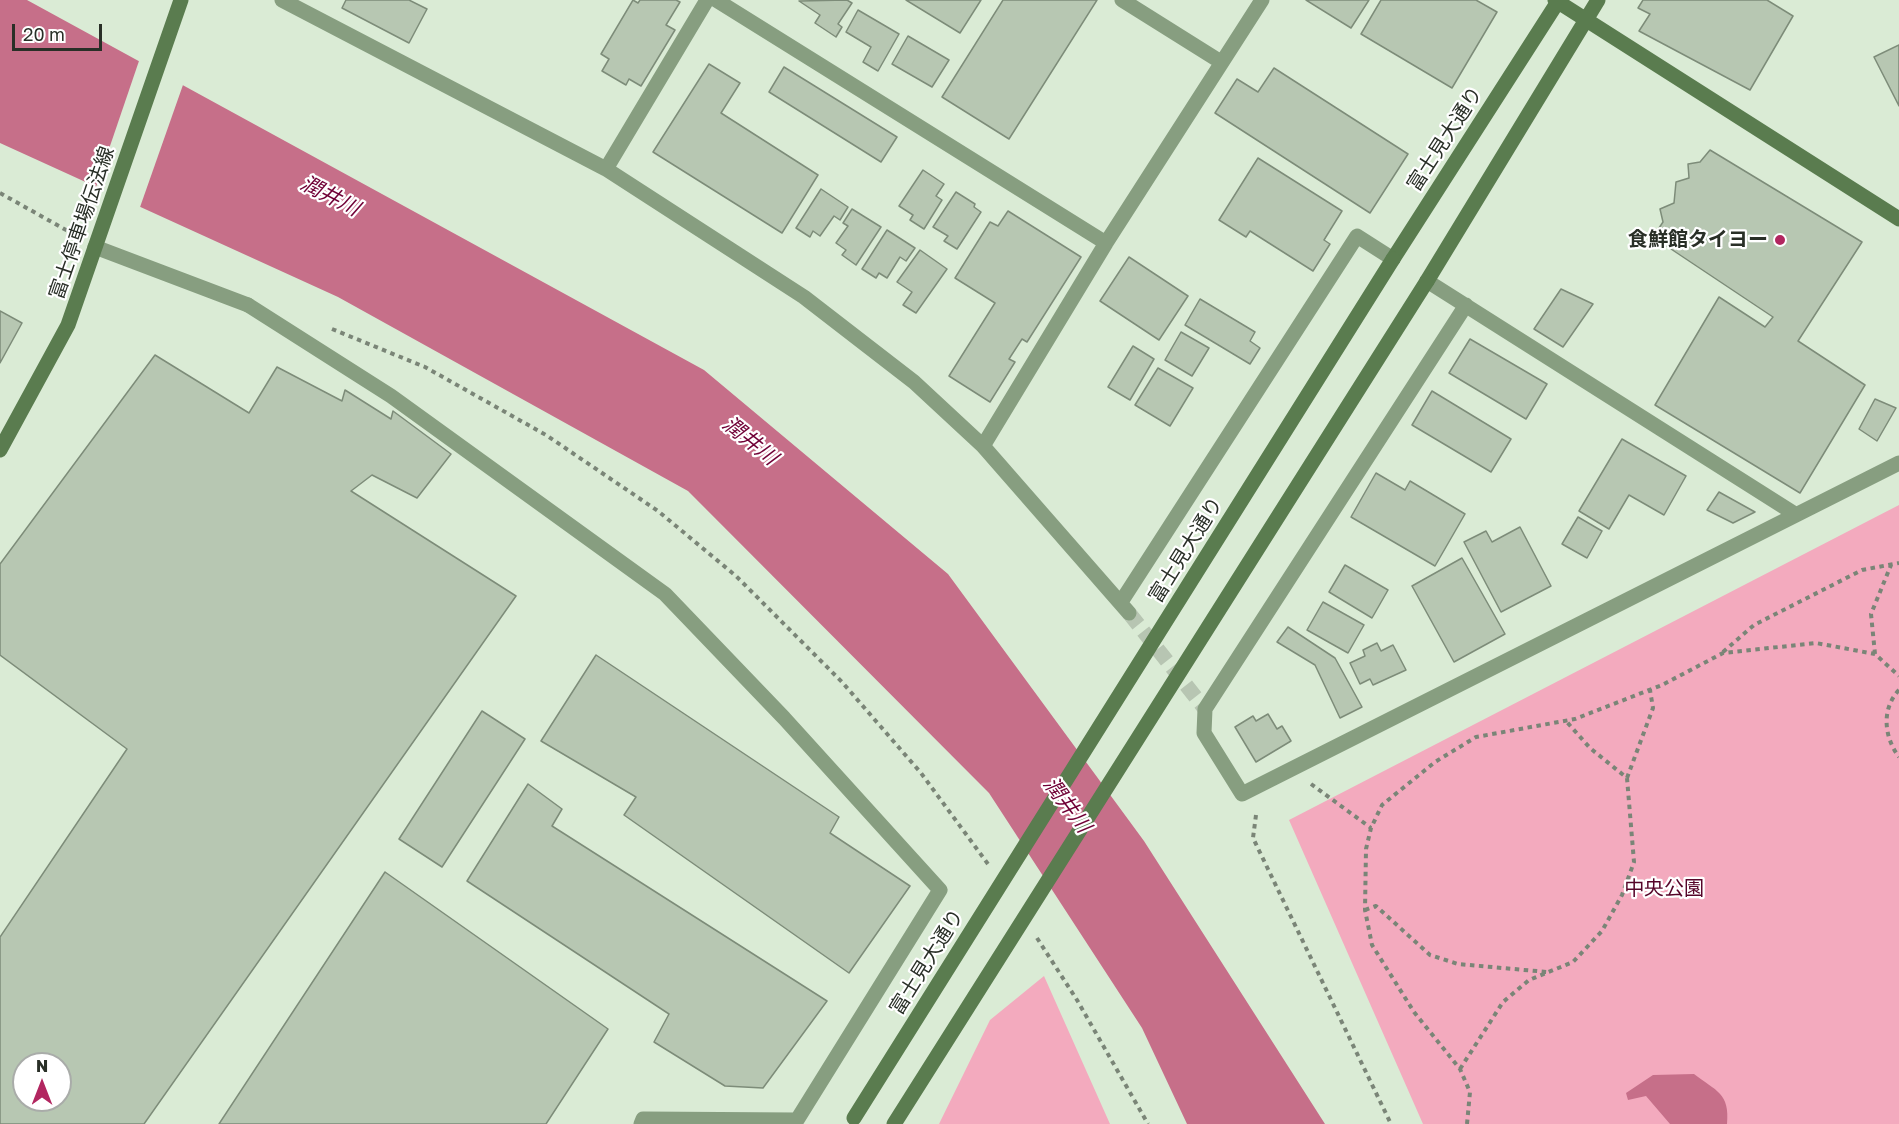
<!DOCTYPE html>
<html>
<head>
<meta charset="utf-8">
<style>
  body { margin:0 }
  #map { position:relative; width:1899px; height:1124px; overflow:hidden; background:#daebd5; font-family:"Golos Text",sans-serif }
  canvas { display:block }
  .north { position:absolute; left:12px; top:1052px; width:60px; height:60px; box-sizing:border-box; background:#fff; border:2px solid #a9aca9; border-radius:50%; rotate:0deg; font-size:16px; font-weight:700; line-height:24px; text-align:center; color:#292f27 }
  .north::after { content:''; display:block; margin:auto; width:21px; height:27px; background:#b22660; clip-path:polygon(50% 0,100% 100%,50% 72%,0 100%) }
  .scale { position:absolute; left:12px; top:24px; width:90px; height:27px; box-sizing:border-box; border:3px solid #292f27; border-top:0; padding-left:8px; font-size:18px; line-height:21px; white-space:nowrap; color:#292f27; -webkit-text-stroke:4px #fff; paint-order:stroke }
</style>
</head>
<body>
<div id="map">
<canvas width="1899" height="1124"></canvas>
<div class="north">N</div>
<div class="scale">20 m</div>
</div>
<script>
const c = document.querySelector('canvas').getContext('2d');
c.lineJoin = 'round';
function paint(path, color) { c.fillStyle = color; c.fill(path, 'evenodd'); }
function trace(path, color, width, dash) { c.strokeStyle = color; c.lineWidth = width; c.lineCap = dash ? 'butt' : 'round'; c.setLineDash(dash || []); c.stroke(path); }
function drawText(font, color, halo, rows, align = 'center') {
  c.font = font + ' "Golos Text","Noto Sans JP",sans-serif'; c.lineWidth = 4.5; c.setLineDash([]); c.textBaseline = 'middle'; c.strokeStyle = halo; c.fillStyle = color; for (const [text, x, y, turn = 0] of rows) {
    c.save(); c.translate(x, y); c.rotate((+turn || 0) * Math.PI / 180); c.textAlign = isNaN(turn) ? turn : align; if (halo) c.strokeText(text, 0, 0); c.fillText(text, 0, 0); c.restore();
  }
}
paint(new Path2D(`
  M1899 505V1124H1423L1289 820Z
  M1044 976 1110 1124H939L990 1020Z`), '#f3aabe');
paint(new Path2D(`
  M0 0H27L704 370 948 574 1144 841 1325 1124H1187L1142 1028 989 793 688 491 338 297 0 143Z
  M1694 1074C1716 1091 1730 1093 1727 1124H1670L1646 1096 1628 1100 1626 1093 1653 1075Z`), '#c66f89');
paint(new Path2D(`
  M140 58 184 82 139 210 95 190Z`), '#daebd5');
const building = new Path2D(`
  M346 0H409L427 9 409 43 342 8Z
  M633 0 638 3 640 0H676L680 2 666 25 675 30 641 86 629 79 626 85 602 71 609 59 601 54Z
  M847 0 852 3 838 24 842 27 836 37 815 23 820 15 799 1Z
  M906 0H981L960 33Z
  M1003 0H1097L1009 139 942 97Z
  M1306 0H1369L1351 28Z
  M1381 0H1476L1497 12 1452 88 1361 34Z
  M1643 0H1767L1793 16 1750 90 1639 31 1650 14 1638 8Z
  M858 10 899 34 878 71 863 62 871 47 846 32Z
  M908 36 949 60 932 87 892 64Z
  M1899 45V106L1874 57Z
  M709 64 740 83 721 113 818 175 782 233 653 152Z
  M784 67 897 137 881 162 769 92Z
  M1274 68 1408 154 1370 213 1215 113 1237 79 1258 92Z
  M1710 150 1862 242 1798 341 1865 385 1800 493 1655 405 1719 297 1765 327 1773 317 1653 237 1663 222 1660 209 1674 203 1676 182 1689 178 1688 164 1700 162Z
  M1258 158 1342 211 1324 240 1330 244 1313 271 1250 231 1246 237 1219 220Z
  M923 170 944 184 936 196 942 200 924 229 910 220 913 215 899 206Z
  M821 189 848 207 840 220 834 216 820 236 813 231 810 237 796 228Z
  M956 192 975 204 974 207 981 212 957 249 944 241 948 236 933 227Z
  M852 209 881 227 856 265 842 255 846 250 836 243 848 226 843 223Z
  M1008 211 1081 257 1027 342 1022 339 1009 359 1015 362 990 402 949 376 995 303 955 278 990 222 998 226Z
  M887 230 915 248 906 261 900 257 887 278 879 273 876 278 862 269Z
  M920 250 947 269 916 313 903 305 912 292 897 282Z
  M1129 257 1188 296 1159 340 1100 301Z
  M1561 289 1593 304 1563 347 1534 329Z
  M1200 299 1255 332 1250 341 1260 348 1250 364 1185 325Z
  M0 311 22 323 0 363Z
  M1181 332 1209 348 1192 376 1165 360Z
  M1470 339 1547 384 1526 419 1449 373Z
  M1133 346 1154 359 1130 400 1108 387Z
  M155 355 249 413 277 367 342 401 345 390 391 419 393 411 451 454 417 498 372 475 351 491 516 596 144 1124H0V937L127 749 0 655V564ZM24 1064H60V1100H24Z
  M1158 368 1193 388 1170 426 1135 405Z
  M1432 391 1511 439 1491 472 1412 425Z
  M1875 399 1896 408 1877 441 1859 429Z
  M1622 439 1686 476 1664 515 1629 495 1609 529 1579 511Z
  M1376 473 1405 490 1410 481 1465 514 1435 566 1351 517Z
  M1719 492 1755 512 1733 523 1707 510Z
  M1578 517 1602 531 1587 558 1562 544Z
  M1520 527 1551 586 1501 612 1464 542 1486 531 1492 542Z
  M1462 558 1505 634 1454 662 1412 586Z
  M1345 565 1388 590 1372 618 1329 592Z
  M1323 602 1364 625 1348 653 1307 630Z
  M1288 627 1335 658 1362 707 1340 718 1315 665 1277 642Z
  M1377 643 1381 651 1393 645 1406 670 1373 685 1370 679 1360 684 1350 663 1365 656 1363 650Z
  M596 655 839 817 830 833 910 886 849 973 624 815 636 797 541 741Z
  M482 711 525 739 442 867 399 839Z
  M1268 714 1277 729 1282 726 1291 741 1256 762 1235 727 1253 716 1256 721Z
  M528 784 562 809 552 826 827 1001 763 1088 725 1086 654 1042 669 1014 467 881Z
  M385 872 608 1029 546 1124H219Z`);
paint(building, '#b7c7b2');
trace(building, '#7d8c79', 1.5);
trace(new Path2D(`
  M1129 613 1205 709`), '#b7c5b2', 15, [15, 8]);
trace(new Path2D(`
  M0 193 75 235
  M332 329 425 367 546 435 658 511 736 576 842 682 921 773 988 864
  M1723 652 1754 625 1862 570 1899 563
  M1875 654 1871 614 1891 565
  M1899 690C1881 709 1884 737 1899 757
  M1627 778 1653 708 1650 690
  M1311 784 1371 828
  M1256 815 1253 838 1391 1124
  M1365 910 1376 906 1430 955 1458 964 1547 972
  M1037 938 1077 1000 1148 1124
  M1460 1069 1503 1002 1529 980 1573 962 1602 931 1622 895 1634 862 1627 778 1590 748 1566 721
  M1467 1124 1470 1092 1460 1069 1414 1012 1372 945 1365 910 1366 849 1371 828 1382 805 1435 762 1476 737 1575 719 1662 685 1723 653 1816 643 1875 654 1899 676`), '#7a8577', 4, [4.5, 4.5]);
trace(new Path2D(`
  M248 305 391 396 665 594 784 718 940 890 797 1120 643 1119 641 1124`), '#879e80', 15);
trace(new Path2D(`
  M282 0 606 169 804 297 914 382 983 446 1129 613
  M716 0 1106 243
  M1122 0 1221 62
  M606 169 707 0
  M95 247 248 305
  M1427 281 1795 514
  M1466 305 1205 709 1204 733 1242 794 1899 463
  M983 446 1106 243 1262 0
  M1121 602 1357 236 1393 259`), '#879e80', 15);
trace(new Path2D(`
  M1555 0 1899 219
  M1393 259 1559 0
  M1427 281 1598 0
  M0 450 68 325 181 0`), '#5a7c4f', 15);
trace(new Path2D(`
  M854 1118 1393 259
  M894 1124 1427 281`), '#5a7c4f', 15);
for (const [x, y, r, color] of [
  [1780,240,6,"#b22660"]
]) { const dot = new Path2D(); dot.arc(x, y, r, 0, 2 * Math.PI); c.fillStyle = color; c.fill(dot); trace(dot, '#fff', 2); }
drawText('20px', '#292f27', '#fff', [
  ["富士見大通り",1445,139,-57],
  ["富士停車場伝法線",82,223,-71],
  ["富士見大通り",1186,550,-58],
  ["富士見大通り",927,962,-58]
]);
drawText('bold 20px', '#292f27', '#fff', [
  ["食鮮館タイヨー",1768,240]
], 'right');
drawText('20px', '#560529', '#fff', [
  ["中央公園",1664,889]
]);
drawText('italic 21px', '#700036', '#fff', [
  ["潤井川",330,196,27],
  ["潤井川",750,441,39],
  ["潤井川",1067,805,53]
]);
</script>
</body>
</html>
